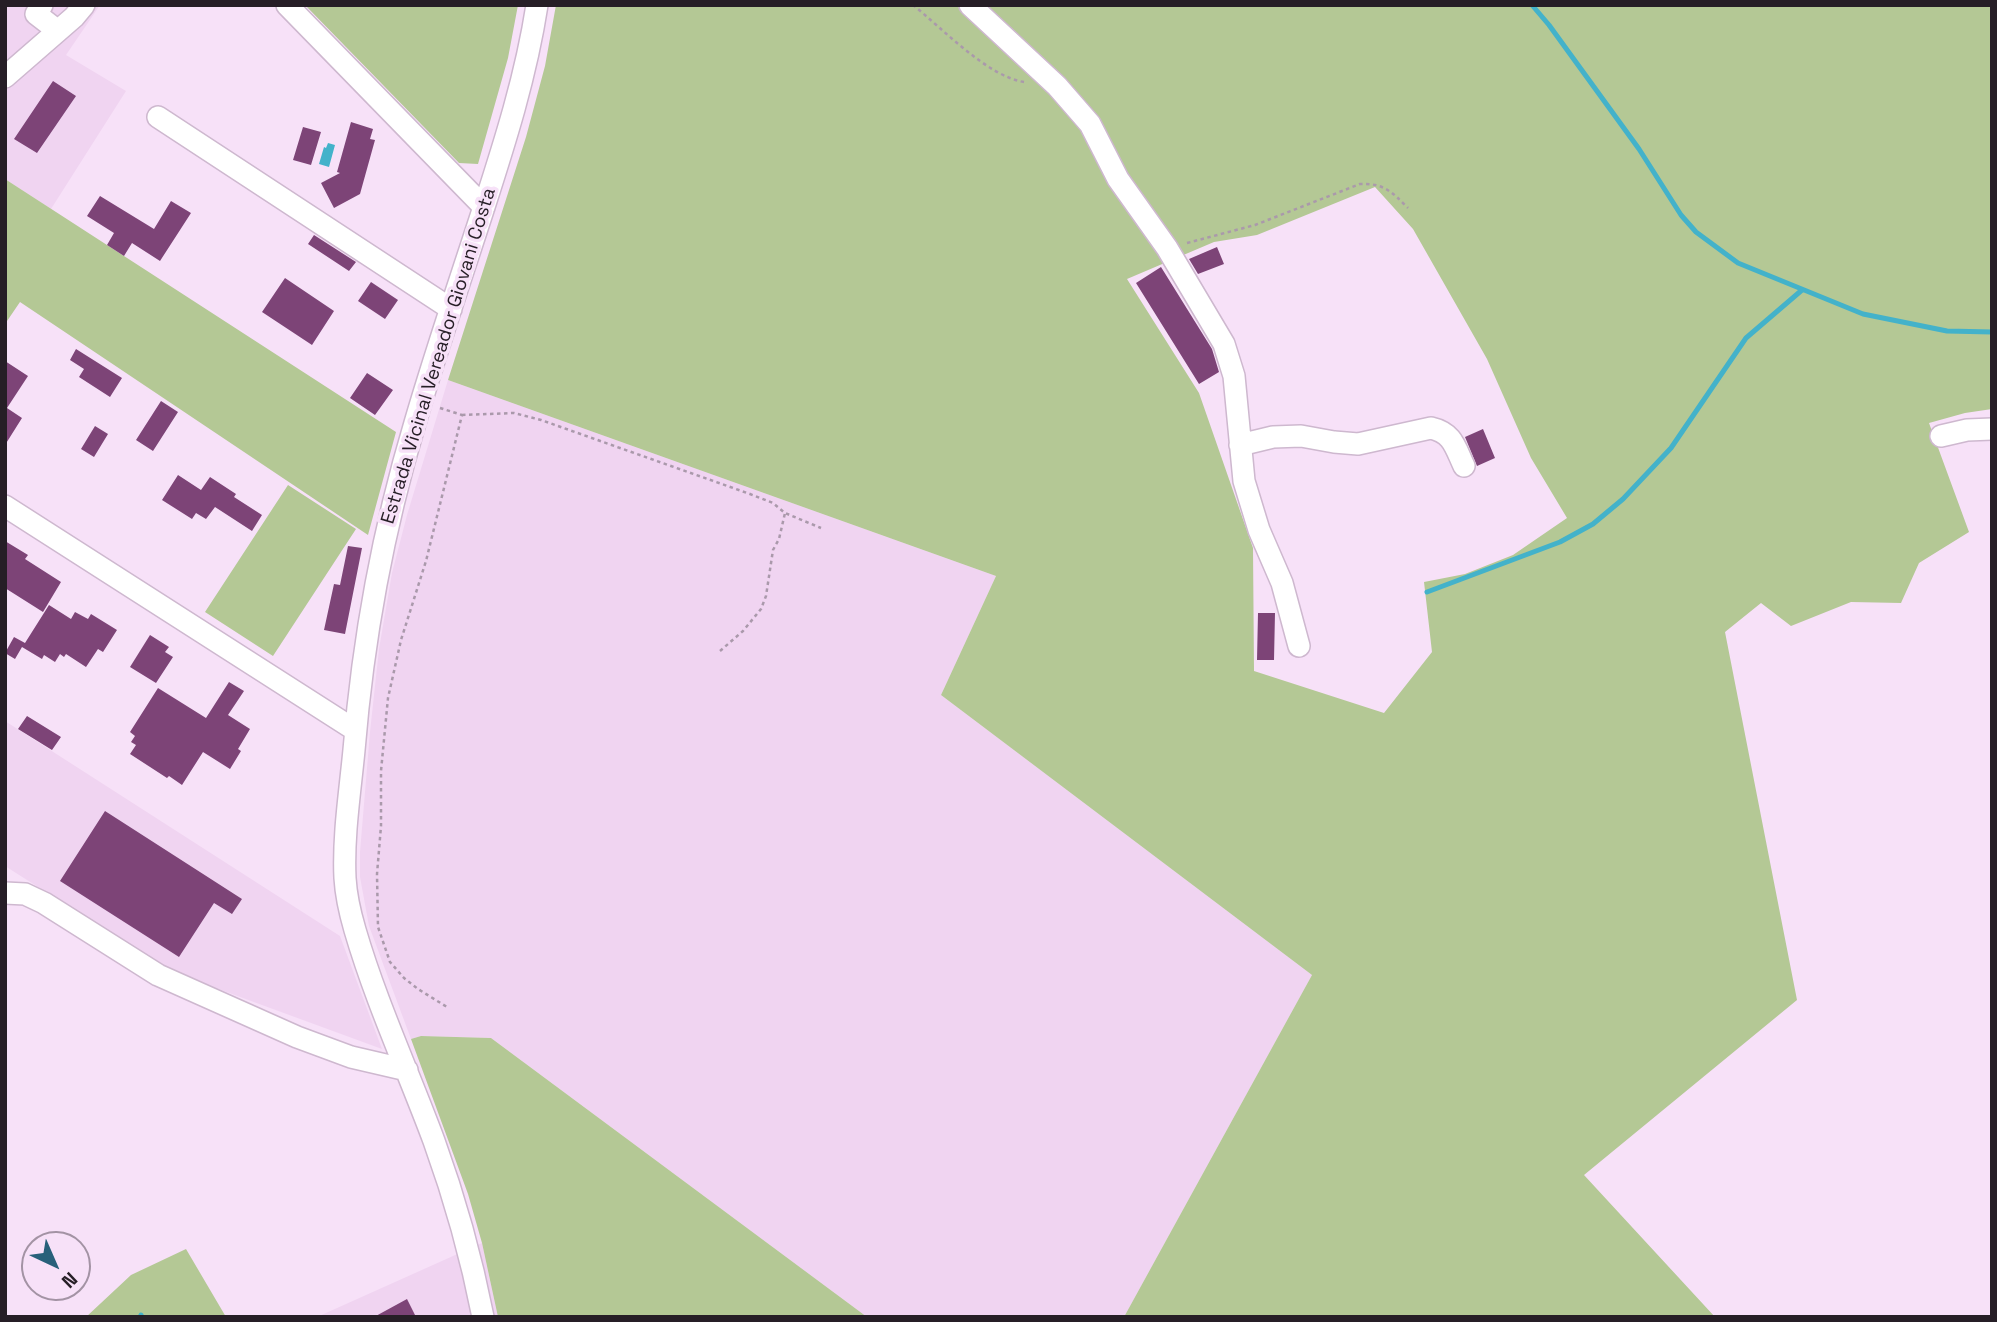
<!DOCTYPE html>
<html>
<head>
<meta charset="utf-8">
<style>
  body { margin:0 }
  #map { position:relative; width:1997px; height:1322px; overflow:hidden; background:#f7e1f8; font-family:"Space Grotesk",sans-serif }
  canvas { display:block }
  .frame { position:absolute; inset:0; border:7px solid #261e26; pointer-events:none }
  .north { position:absolute; left:21px; top:1231px; width:70px; height:70px; box-sizing:border-box; background:#f7e1f8; border:2px solid #a393a4; border-radius:50%; rotate:136deg; font-size:19px; font-weight:700; line-height:28px; text-align:center; color:#261e26 }
  .north::after { content:''; display:block; margin:auto; width:24px; height:32px; background:#28607a; clip-path:polygon(50% 0,100% 100%,50% 72%,0 100%) }
</style>
</head>
<body>
<div id="map">
<canvas width="1997" height="1322"></canvas>
<div class="frame"></div>
<div class="north">N</div>
</div>
<script>
const c = document.querySelector('canvas').getContext('2d');
c.lineJoin = 'round';
function paint(path, color) { c.fillStyle = color; c.fill(path, 'evenodd'); }
function trace(path, color, width, dash) { c.strokeStyle = color; c.lineWidth = width; c.lineCap = dash ? 'butt' : 'round'; c.setLineDash(dash || []); c.stroke(path); }
function drawText(font, color, halo, rows, align = 'center') {
  c.font = font + ' "Space Grotesk",sans-serif'; c.lineWidth = 7; c.setLineDash([]); c.textBaseline = 'middle'; c.strokeStyle = halo; c.fillStyle = color; for (const [text, x, y, turn = 0] of rows) {
    c.save(); c.translate(x, y); c.rotate((+turn || 0) * Math.PI / 180); c.textAlign = isNaN(turn) ? turn : align; if (halo) c.strokeText(text, 0, 0); c.fillText(text, 0, 0); c.restore();
  }
}
paint(new Path2D(`
  M5 5H100L66 55 126 91 51 209 5 179Z
  M448 380 996 576 941 695 1312 975 1124 1317H867L491 1038 421 1036 411 1039 369 926 360 877V852L370 732 379 649 392 573 407 515Z
  M5 721 340 936 382 1049 172 972 5 866Z
  M482 1243 498 1317H317Z`), '#f0d4f1');
paint(new Path2D(`
  M305 5H518L508 58 478 164 459 163Z
  M556 5H1992V409L1965 413 1929 423 1969 532 1919 563 1901 603 1851 602 1791 626 1761 603 1725 632 1797 1000 1584 1175 1715 1317H1124L1312 975 941 695 996 576 448 380 526 137 545 66ZM1375 187 1413 229 1487 359 1531 458 1567 518 1513 555 1465 574 1424 582 1432 652 1384 713 1254 671 1253 548 1199 393 1127 279 1214 242 1257 235Z
  M5 179 396 432 368 535 20 302 5 324Z
  M288 485 356 529 273 656 205 612Z
  M421 1036 491 1038 867 1317H498L482 1243 468 1194 411 1039Z
  M186 1249 226 1317H86L131 1275Z`), '#b4c895');
paint(new Path2D(`
  M328 143 335 145 329 167 319 164 324 147 326 148Z`), '#43b2ca');
trace(new Path2D(`
  M1532 5 1549 25 1639 149 1681 215 1696 232 1738 263 1863 314 1947 331 1992 332
  M1427 592 1560 542 1593 524 1623 499 1671 448 1746 338 1802 290
  M140 1317 141 1315`), '#43b2ca', 5);
paint(new Path2D(`
  M53 81 76 96 37 153 14 139Z
  M351 122 373 129 370 139 375 140 360 194 334 208 321 183 340 173 337 172Z
  M303 127 321 132 311 165 293 160Z
  M100 196 154 229 171 201 191 213 160 261 132 243 124 256 107 245 114 233 87 216Z
  M314 235 356 262 349 271 308 244Z
  M1217 247 1224 264 1198 274 1189 259Z
  M1161 267 1212 349 1219 372 1199 384 1136 283Z
  M285 278 334 311 312 345 262 312Z
  M371 282 398 300 385 319 358 301Z
  M76 349 122 378 110 397 79 377 84 369 70 360Z
  M5 361 28 376 7 408 22 418 5 445Z
  M367 373 393 390 375 415 350 398Z
  M161 401 178 412 153 451 136 440Z
  M95 426 108 434 94 457 81 449Z
  M1483 429 1495 458 1477 466 1465 437Z
  M178 475 201 490 210 477 236 494 234 497 262 515 252 531 215 507 206 519 196 513 192 519 162 500Z
  M5 541 28 555 25 559 61 582 43 612 5 588Z
  M348 546 362 548 345 634 324 630 334 584 340 585Z
  M49 605 71 619 75 612 88 619 91 614 117 630 103 652 98 649 86 667 66 654 64 657 60 654 55 662 44 655 42 659 22 647 15 659 5 653 14 637 25 643Z
  M1258 613H1275L1274 660H1257Z
  M150 635 169 647 165 652 173 657 156 683 130 667Z
  M229 682 244 691 228 715 250 729 238 749 241 751 230 769 203 752 182 785 169 776 167 778 130 754 136 745 131 742 135 736 130 732 158 688 206 718Z
  M27 716 61 737 52 750 18 729Z
  M105 811 242 899 232 914 214 903 179 957 60 881Z
  M407 1299 416 1317H374Z`), '#7d4477');
const minor = new Path2D(`
  M42 5 36 14 58 31
  M287 5 484 207
  M970 5 1057 86 1090 124 1118 179 1167 248 1224 344 1234 376 1244 481 1259 530 1282 583 1299 646
  M5 77 74 17 84 5
  M158 117 451 309
  M1941 436 1967 430 1992 429
  M1240 445 1273 437 1301 436 1334 442 1358 444 1431 428C1453 433 1455 447 1464 466
  M5 506 355 730
  M5 893 25 894 44 903 158 975 297 1037 351 1057 407 1070
  M483 1317C471 1256 455 1199 434 1141 408 1071 376 1002 355 930 350 913 346 895 345 878 343 836 350 792 354 750 363 639 383 530 415 423 436 351 460 281 483 210 505 142 526 76 537 5`);
trace(minor, '#ceb8cf', 24);
trace(new Path2D(`
  M913 5C943 29 987 76 1024 82
  M1187 243 1255 225 1360 184C1384 183 1392 192 1408 208
  M440 408 462 415 426 561 401 640 388 698 381 771V826L377 874 378 927 390 962 404 978 418 989 447 1007
  M462 415 514 413 541 420 750 494 773 503 785 513 821 528
  M720 651 743 631 761 609 766 596 773 550 779 539 785 513`), '#aa99ab', 2.5, [3.5, 3.5]);
trace(minor, '#fff', 21);
drawText('19px', '#261e26', '#f7e1f8', [
  ["Estrada Vicinal Vereador Giovani Costa",439,356,-73]
]);
</script>
</body>
</html>
